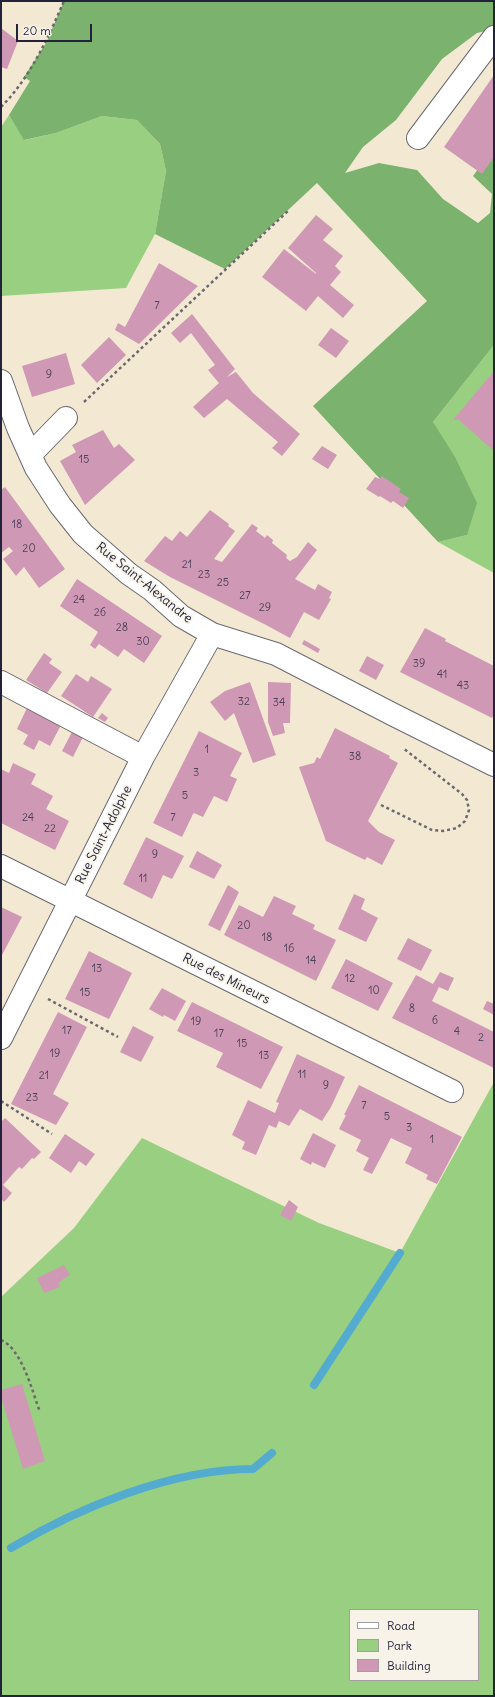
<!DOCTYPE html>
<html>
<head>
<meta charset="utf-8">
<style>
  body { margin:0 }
  #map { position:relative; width:495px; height:1697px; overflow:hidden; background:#f3e9d3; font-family:Delius,sans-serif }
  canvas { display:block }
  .frame { position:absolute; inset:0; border:2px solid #22223b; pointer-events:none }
  .legend { position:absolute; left:349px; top:1609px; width:130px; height:72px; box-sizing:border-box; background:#f7f3e8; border:1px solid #a29fa3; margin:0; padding:5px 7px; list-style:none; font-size:12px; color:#22223b }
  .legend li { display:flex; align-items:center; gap:8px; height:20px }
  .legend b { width:20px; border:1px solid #a29fa3 }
  .scale { position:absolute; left:16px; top:24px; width:76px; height:18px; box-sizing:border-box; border:2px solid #22223b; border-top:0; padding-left:5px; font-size:12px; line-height:14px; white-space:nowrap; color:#22223b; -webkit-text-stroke:3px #f7f3e8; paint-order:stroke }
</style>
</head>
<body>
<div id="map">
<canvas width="495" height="1697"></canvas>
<div class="frame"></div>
<ul class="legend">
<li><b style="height:5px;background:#fff"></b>Road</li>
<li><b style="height:11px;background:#99cf80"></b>Park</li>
<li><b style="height:11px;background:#cf98b4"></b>Building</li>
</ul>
<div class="scale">20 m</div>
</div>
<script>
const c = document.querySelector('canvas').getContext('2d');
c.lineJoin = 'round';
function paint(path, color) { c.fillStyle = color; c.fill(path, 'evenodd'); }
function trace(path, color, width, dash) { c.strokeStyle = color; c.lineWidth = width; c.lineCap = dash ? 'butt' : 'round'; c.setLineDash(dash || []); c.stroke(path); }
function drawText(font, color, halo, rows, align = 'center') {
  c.font = font + ' Delius,sans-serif'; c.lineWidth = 3.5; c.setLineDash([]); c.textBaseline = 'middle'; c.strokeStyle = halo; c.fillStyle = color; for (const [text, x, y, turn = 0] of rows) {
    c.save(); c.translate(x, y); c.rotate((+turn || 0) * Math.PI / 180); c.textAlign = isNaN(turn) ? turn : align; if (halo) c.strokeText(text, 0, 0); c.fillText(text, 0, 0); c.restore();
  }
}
paint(new Path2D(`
  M9 115 25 140 56 133 102 116 137 120 160 144 166 171 155 234 126 288 1 296V127Z
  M494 345V573L438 542 467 535 433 422Z
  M494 1082V1696H1V1297L74 1228 142 1138 319 1223 400 1253ZM350 1610H478V1680H350Z`), '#99cf80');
paint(new Path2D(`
  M64 1H494V29L477 33 442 59 396 120 363 147 345 173 379 163 417 170 443 199 478 223 490 213 492 194 473 176 494 147V345L433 422 455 457 477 503 467 535 438 542 313 406 427 301 317 183 225 269 155 234 166 171 160 144 137 120 102 116 56 133 24 140 9 115 30 81 24 77 46 43Z`), '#7ab26e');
trace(new Path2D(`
  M314 1385 400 1253
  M11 1548C79 1507 173 1469 253 1469L272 1453`), '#53abd0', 8);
paint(new Path2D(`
  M1 28 18 41 7 69 1 67Z
  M494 75V157L482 174 444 147Z
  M316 215 333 229 323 240 343 256 335 266 341 272 330 285 354 305 343 318 318 296 306 311 262 277 284 249 316 274V273L288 248Z
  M159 263 198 286 139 344 115 330 118 323 125 327Z
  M192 314 235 369 227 377 236 372 253 393 300 434 282 456 272 448 278 442 227 399 204 418 193 407 219 383 208 370 215 365 191 333 180 343 171 333Z
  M331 328 349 341 336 358 318 345Z
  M109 337 126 355 97 383 81 365Z
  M66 353 75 384 32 397 22 366Z
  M494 371V451L459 420H453Z
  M103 430 114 448 119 444 135 460 85 505 60 461 76 452 72 445Z
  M322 446 337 455 328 469 312 459Z
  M382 476 401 489 399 492 409 498 403 508 393 501 391 503 380 496 379 497 366 489 375 477 380 479Z
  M5 487 65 569 39 588 24 567 16 576 3 559 13 551 9 547 1 553V490Z
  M210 510 229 524 228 526 235 531 214 559 222 562 252 524 258 528 256 531 265 538 267 535 273 540 272 543 287 555 286 558 290 561 297 557 308 542 317 550 295 579 315 590 318 584 332 592 329 598 331 599 319 620 304 612 290 638 266 625 170 577 144 561 165 536 172 541 180 531 187 537Z
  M77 579 162 636 144 663 124 649 118 657 99 644 95 649 90 645 98 632 60 606Z
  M425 628 446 639 445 641 494 666V714L492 718 400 672Z
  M304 640 320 649 318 653 302 644Z
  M44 653 52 659 49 663 62 672 47 693 26 680Z
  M367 656 384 665 376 680 359 671Z
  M76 674 88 682 91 676 112 689 93 717 61 696Z
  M250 682 276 755 253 763 234 713 225 721 210 702 225 691Z
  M268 682 291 683 290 723H283L285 733 273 736 268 722Z
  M27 708 61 725 50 746 39 740 34 750 23 744 28 735 17 729Z
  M102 713 108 718 105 722 98 718Z
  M335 728 390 756 389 758 398 763 368 821 379 832 395 840 382 865 367 857 365 860 326 841 299 767 314 763 317 757 320 759Z
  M199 731 242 753 230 776 237 779 227 802 214 796 203 817 194 813 193 814 182 837 153 823Z
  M72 732 83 737 73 757 62 751Z
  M13 763 36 774 31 784 53 796 46 809 69 821 55 850 1 823V769L9 773Z
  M146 837 184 856 172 879 163 875 152 899 123 884Z
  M197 851 222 865 214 879 189 867Z
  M228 885 239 892 220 931 208 925Z
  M354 894 365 899 361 909 378 918 366 942 338 929Z
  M274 896 296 906 292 914 315 925 313 929 336 940 316 981 224 935 239 905 263 917Z
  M1 907 22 917 1 957Z
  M408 938 432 950 421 971 397 959Z
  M89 951 132 973 109 1019 65 999Z
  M346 959 393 983 378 1011 331 988Z
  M440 972 454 978 448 991 439 987 432 1001 494 1032V1068L392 1018 416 975 433 984Z
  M162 988 186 1001 175 1021 164 1015 163 1017 149 1009Z
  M487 1001 494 1004V1015L483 1009Z
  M192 1002 283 1047 261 1089 216 1067 223 1053 177 1031Z
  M58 1012 87 1027 53 1094 69 1103 56 1125 11 1104Z
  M133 1026 154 1037 141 1062 120 1052Z
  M297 1054 345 1077 331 1107 322 1121 300 1109 289 1126 279 1121 276 1128 269 1125 256 1155 242 1149 245 1142 232 1135 248 1100 275 1113 279 1103 276 1102Z
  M359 1085 462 1137 437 1184 426 1179 428 1175 405 1163 412 1148 391 1138 372 1174 363 1170 369 1158 356 1151 361 1140 339 1129 346 1115H344Z
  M5 1118 41 1152 34 1159 32 1158 22 1169 19 1167 3 1185 12 1193 4 1202 1 1199V1122Z
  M313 1133 336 1145 325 1168 312 1162 311 1165 300 1159Z
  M65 1134 95 1154 86 1166 79 1161 71 1173 49 1158Z
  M289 1200 298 1207 291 1221 280 1215Z
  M64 1265 70 1275 59 1282 60 1287 44 1293 37 1278Z
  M22 1384 45 1461 23 1469 1 1397V1390Z`), '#cf98b4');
const minor = new Path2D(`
  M418 138 494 37
  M1 381 18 428 36 468 60 505 83 534 129 574 152 590 181 616 212 634 276 654 394 715 494 765
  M31 454 66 418
  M1 682 143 757
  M1 866 452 1091
  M1 1038 143 757 212 634`);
trace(minor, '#6b6870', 24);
trace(new Path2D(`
  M1 107C30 78 48 38 64 1
  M84 402 288 211
  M381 805 432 830 443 831 457 828 465 821 469 810 467 800 462 794 403 748
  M48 999 118 1037
  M1 1101 52 1134
  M1 1340C22 1349 32 1391 40 1412`), '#6b6870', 2.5, [3, 3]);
trace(minor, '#fff', 22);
drawText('11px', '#4d4059', null, [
  ["7",157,306],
  ["9",49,375],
  ["15",84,460],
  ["18",17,525],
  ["20",29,549],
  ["21",187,565],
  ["23",204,575],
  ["25",223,583],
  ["27",245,596],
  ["24",79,600],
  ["29",265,608],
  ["26",100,613],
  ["28",122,628],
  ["30",143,642],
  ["39",419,664],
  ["41",442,675],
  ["43",463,686],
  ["32",244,702],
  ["34",279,703],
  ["1",207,750],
  ["38",355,757],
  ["3",196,773],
  ["5",185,796],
  ["24",28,818],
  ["7",173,818],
  ["22",50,829],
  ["9",155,855],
  ["11",143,879],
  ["20",244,926],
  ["18",267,938],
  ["16",289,949],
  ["14",311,961],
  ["13",97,969],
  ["12",350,979],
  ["10",374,991],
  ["15",85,993],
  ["8",412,1009],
  ["6",435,1021],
  ["19",196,1022],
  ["17",67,1031],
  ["4",457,1032],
  ["17",219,1034],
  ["2",481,1038],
  ["15",242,1044],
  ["19",55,1054],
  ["13",264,1056],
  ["11",302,1075],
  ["21",44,1076],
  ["9",326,1086],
  ["23",32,1098],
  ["7",364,1106],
  ["5",387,1117],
  ["3",409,1128],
  ["1",432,1140]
]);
drawText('13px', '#22223b', '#f7f3e8', [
  ["Rue Saint-Alexandre",144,583,39],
  ["Rue Saint-Adolphe",104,835,-63],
  ["Rue des Mineurs",226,979,27]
]);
</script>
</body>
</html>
